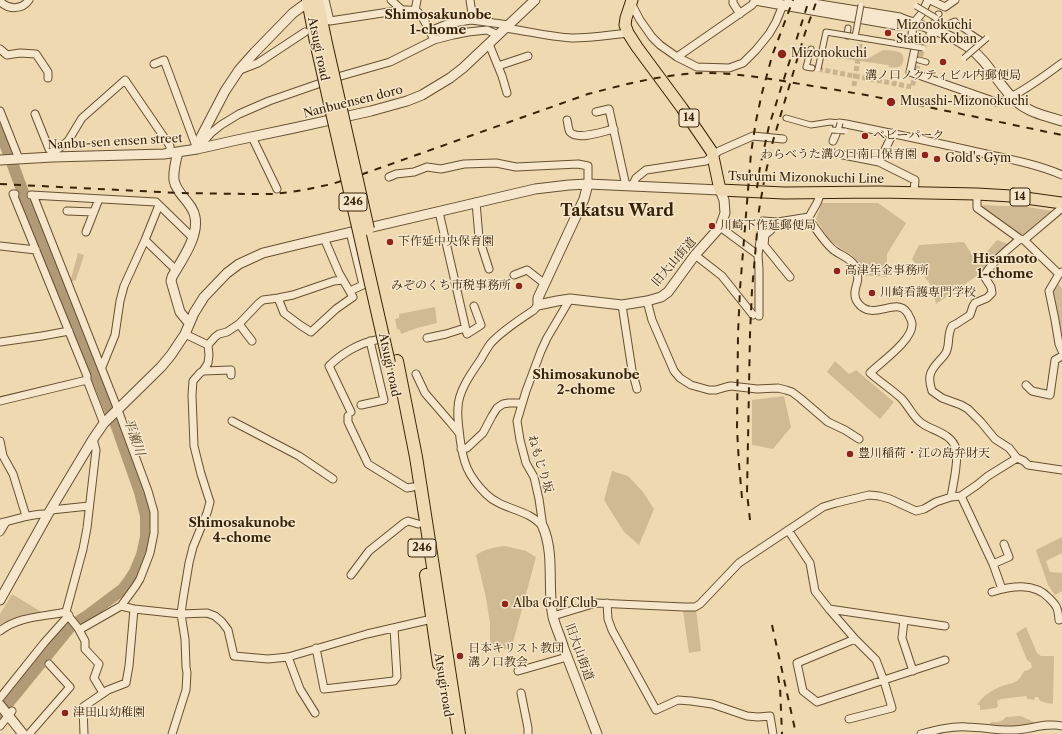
<!DOCTYPE html>
<html>
<head>
<meta charset="utf-8">
<style>
  body { margin:0 }
  canvas { display:block; background:#efd9b1 }
</style>
</head>
<body>
<canvas width="1062" height="734"></canvas>
<script>
const c = document.querySelector('canvas').getContext('2d');
c.lineJoin = 'round';
function paint(path, color) { c.fillStyle = color; c.fill(path, 'evenodd'); }
function trace(path, color, width, dash) { c.strokeStyle = color; c.lineWidth = width; c.lineCap = dash ? 'butt' : 'round'; c.setLineDash(dash || []); c.stroke(path); }
function drawText(font, color, halo, rows, align = 'center') {
  c.font = font + ' "Libre Caslon Text","Noto Serif JP",serif'; c.lineWidth = 3; c.setLineDash([]); c.textBaseline = 'middle'; c.strokeStyle = halo; c.fillStyle = color; for (const [text, x, y, turn = 0] of rows) {
    c.save(); c.translate(x, y); c.rotate((+turn || 0) * Math.PI / 180); c.textAlign = isNaN(turn) ? turn : align; if (halo) c.strokeText(text, 0, 0); c.fillText(text, 0, 0); c.restore();
  }
}
paint(new Path2D(`
  M883 50C894 51 908 49 902 65 898 68 893 68 889 67L888 65 845 59H837V57L833 56 832 55 835 53 869 58Z
  M822 203H878L906 223 887 254V277L861 275 859 265 852 256 829 240 816 219Z
  M983 205 1027 207 1053 211 1022 237 982 210Z
  M997 240 1011 245 984 271 936 304 932 287 912 259 919 245 964 242 977 263Z
  M78 253 84 255 76 280 70 282Z
  M1059 284 1062 289V333L1053 291Z
  M435 307 437 323 417 328 401 334 400 330 397 329 395 319 399 318V314Z
  M835 361 849 374 856 370 894 402 880 419 827 372Z
  M784 396 791 427 773 449 752 445V400Z
  M612 471 628 476 643 492 654 509 639 545 624 532 604 500Z
  M1062 537V553L1046 561 1050 572 1062 573V591L1055 595 1048 585 1036 550Z
  M505 546 526 551 536 557 511 650 490 647V623L486 598 476 555C485 549 494 547 505 546Z
  M12 594 43 613C26 614 14 616 0 626V614Z
  M696 609 701 651 689 653 683 611Z
  M1026 627 1037 653 1041 656H1054L1053 703 1051 704 1040 701 1038 697H1035L1034 700 1027 699 1026 696 1001 699 997 701 998 706 996 708 980 710V705H977C983 695 994 689 1005 685 1009 684 1014 683 1017 681 1020 679 1022 674 1024 671L1029 670 1032 667 1031 663 1027 660 1016 633Z
  M1021 716 1038 724C1022 727 1006 727 989 725L991 722C998 722 1002 722 1006 717Z`), '#d0ba94');
trace(new Path2D(`
  M0 130 28 206 117 427 140 492 146 516V537L142 555 135 572 129 581 123 589 87 616 70 627 0 713`), '#b19b77', 12);
trace(new Path2D(`
  M818 69 912 87 923 48 930 32
  M854 86 861 38`), '#cab48f', 5, [5, 2.5]);
const pedestrian = new Path2D(`
  M936 18 938 14H939
  M934 22 943 26 955 21 958 25 982 41
  M929 34 934 36
  M847 36 848 28
  M811 49 806 67 812 68
  M919 60 926 62
  M786 118 811 125 830 122 840 123`);
const minor = new Path2D(`
  M325 0 330 21 402 10C407 10 414 9 418 12 423 17 431 33 434 40
  M391 0 402 10
  M470 0 473 20
  M733 0V3L740 14
  M928 0 922 13 913 24 912 35 916 44 910 72 996 102C1008 103 1050 72 1062 63
  M930 0 945 7 955 0
  M0 1C8 10 22 10 29 0
  M631 3 640 20 652 37 660 45 677 57 697 67 729 68 743 63 756 50 769 34 776 22 783 5
  M415 11 417 0
  M505 28C528 31 550 37 572 38 591 38 609 35 628 33
  M430 31 447 24 471 20 509 25
  M489 44 502 76 507 93
  M0 49 7 55 20 53 36 54 48 72V78
  M677 57 752 5 756 0
  M154 64 164 60 197 149
  M498 66 528 56
  M240 70 258 63 305 32
  M0 111 19 159
  M596 112 609 109 626 186
  M35 114 49 149 53 153V157
  M567 120C568 123 568 129 570 132 578 141 604 131 614 129
  M252 137 277 189
  M833 141 836 134 837 124 839 123 846 124C890 133 934 142 977 152 1004 158 1037 164 1062 175
  M199 147 211 133 221 125 239 114 269 101 341 76 390 62 434 40 453 35 468 32 487 30 498 35
  M53 153 68 141 82 118 125 80 170 146V153
  M833 153 879 162 915 180 914 193
  M879 162 893 133
  M389 177 396 174 414 172 427 167 441 169 464 164 496 163 516 167 578 164 588 166V184
  M632 186 636 178 646 170 706 161 719 151 753 136 783 139
  M821 193 817 203 809 217 810 221C817 230 826 245 835 251 842 256 850 258 855 266 857 271 859 277 857 283 855 290 853 296 858 303 874 324 900 291 910 318 911 319 912 323 912 324 913 340 881 362 870 373 880 382 891 389 901 398 909 406 913 418 923 424 934 431 952 434 956 449 959 461 953 484 951 497
  M15 194H13L87 376V380L102 419 104 423
  M977 194V208L1020 239
  M31 195 156 202 193 238
  M33 195 118 410 148 491 154 512V533L150 553 140 579 135 587 121 606 79 630
  M476 202 479 238 489 269
  M1062 208 1024 240 1020 239C1007 250 993 261 984 276L991 287 992 293 987 298 975 303 973 306 970 315 956 324 952 326C947 335 950 341 947 350 946 354 943 357 940 360 930 371 927 376 932 391L942 398 961 405 968 409 981 422 995 439 1009 448 1017 458 1024 461 1028 465 1062 470
  M67 211 94 212
  M439 212 467 334 481 325 474 306
  M775 222 771 230 765 235 764 245 790 277
  M720 227 758 255
  M86 232 99 199
  M145 240 176 270
  M1024 240 1059 274
  M0 246 36 250
  M695 255 722 276 753 315
  M1062 272 1059 274 1049 291 1055 320 1059 344 1062 351
  M514 275 527 270 545 284
  M350 291 363 285 350 232
  M278 298 284 313 300 325 311 332 336 309 353 297 339 273 324 238
  M647 301 652 320 674 371 680 378 691 385 709 390H716L726 387 731 386 757 389 778 388 786 390 792 392 800 398 828 422 845 430 859 439
  M538 305 534 310C519 320 503 330 491 343 487 348 484 354 481 359 472 372 458 391 458 408 457 417 459 428 460 438 463 463 468 476 486 494 503 511 528 508 543 527
  M622 305 632 370 637 389
  M759 316V269L758 255 763 221 778 222 809 217
  M239 324 252 341
  M185 334 208 345
  M427 338 446 334 465 328
  M0 342 42 336 69 331
  M102 367 115 335 120 301 124 286 145 240 159 205
  M203 371 231 370V375
  M416 374 425 393 450 422 459 433
  M1026 385 1032 391 1050 395 1055 360 1062 356
  M0 401 87 380
  M361 405 384 400 370 341
  M351 412 329 366C341 354 359 343 376 340
  M348 416V422L368 464 407 488 413 487
  M232 421 299 456 333 479
  M0 441 3 456 13 474 26 516
  M461 449 467 448 483 433 492 416 497 408 503 404 509 403H522
  M961 496 993 564 1002 589
  M51 510 89 506
  M0 523C16 520 31 513 48 514
  M543 527 539 499 534 477 526 463 520 440 517 421 526 391 541 351 547 338 570 299
  M788 530 810 563 815 591 829 609 855 639 876 660 884 681 892 708 849 719
  M0 532 6 522
  M993 564 1009 557 1004 544
  M351 575 369 551 404 523 408 521 418 524
  M992 592C1011 586 1034 582 1049 598 1057 606 1058 608 1059 620L1062 619
  M607 603 608 619 612 630 656 710 678 700 691 701 712 704 747 716 758 717 770 716 773 734
  M121 606 134 609 181 614 207 613 215 616 222 622 228 630 234 656 268 659 288 657 367 634 432 619
  M829 609 945 626
  M66 612 83 549 87 528 96 450 93 439
  M66 613 78 628 85 641V649L99 664 94 678 103 693
  M553 616 596 603 684 607H695L700 604 739 563 823 507 836 503 869 495 879 496 890 499 916 511 924 509 936 502 951 497 961 496 977 485 988 476 1017 458
  M904 620 902 638 913 671
  M0 631C19 616 43 617 66 612
  M855 639 797 663 803 691 817 702 945 660
  M316 648 324 689 394 681 397 677 394 628
  M288 657 300 689 315 713
  M518 671 567 657
  M521 693 528 728V734
  M0 698 44 643 69 615
  M0 726 12 711
  M29 734 70 687 49 664
  M84 734 83 707 108 690 126 683 129 666 134 609
  M172 734 186 690 187 673 186 667 185 639 181 614 183 599 189 563 193 547 207 513 210 502 201 474 194 446 192 395 193 381 200 373 203 371 208 363 209 355 208 345 215 337 219 334 227 332 239 324 259 303 263 300 278 298 293 295 334 281 343 280
  M921 734C936 730 951 726 967 727 982 727 998 731 1013 730 1029 730 1046 722 1062 726`);
const tertiary = new Path2D(`
  M755 0 898 25 912 24
  M789 0 900 18C909 22 917 24 926 27 941 32 955 38 968 47 989 61 998 86 1017 102 1030 113 1046 116 1062 121
  M197 149 201 137 225 91 239 70 255 52 293 13 308 2 314 1
  M178 152C176 160 173 171 174 180 176 194 193 203 195 217 199 237 181 261 172 277L171 281 180 312 189 323
  M0 160 53 157 164 154 197 149 237 140 294 128 371 111 407 101 422 95 450 78 463 68 535 0
  M543 527C555 555 547 588 553 617 556 628 561 638 564 649 575 677 586 706 597 734
  M0 600 48 514 93 439 104 423 161 367 171 355 185 334 194 313 204 297 227 273 239 264 263 253 300 244 535 189 569 185 588 184 720 190 724 200 725 213 720 227 695 255 668 292 661 297 647 301 622 305 570 299 557 301 538 305V298L584 199 588 184
  M0 705 23 734`);
const primary = new Path2D(`
  M632 0 626 18 625 25 628 33 637 47 682 108 712 152 720 190 784 193 879 192 977 194 1011 196 1062 203`);
const trunk = new Path2D(`
  M308 0 316 42
  M317 0 325 39
  M397 361 416 457 459 734
  M426 575 439 664`);
trace(pedestrian, '#665030', 7);
trace(minor, '#665030', 9);
trace(tertiary, '#665030', 11);
trace(primary, '#382205', 13);
trace(trunk, '#382205', 14);
trace(pedestrian, '#f5e6cc', 5);
trace(minor, '#f5e6cc', 7);
trace(tertiary, '#f5e6cc', 9);
trace(primary, '#efd9b1', 11);
trace(trunk, '#efd9b1', 12);
trace(new Path2D(`
  M0 184 180 193 249 194H275L304 190 332 184 363 174 588 94C626 84 665 74 704 73 741 73 777 80 812 86 896 99 979 118 1062 135
  M757 188 760 167 769 126 809 0
  M742 498 739 464 737 429 738 334 740 289 751 153 756 121 762 93 772 56 793 0
  M750 520 747 493 750 334 752 290 759 210 765 176 773 141 805 33 817 0
  M772 625 796 734
  M778 676 780 687 782 734`), '#382205', 2, [7, 7]);
const pedestrianBridge = new Path2D(`
  M916 6 936 18
  M855 37 861 5
  M964 58 987 38
  M818 69 826 32 923 48
  M832 130 845 131
  M838 131 840 123`);
const trunkBridge = new Path2D(`
  M325 39 368 229
  M316 42 389 363`);
trace(pedestrianBridge, '#665030', 7, []);
trace(trunkBridge, '#382205', 14, []);
trace(pedestrianBridge, '#f5e6cc', 5);
trace(trunkBridge, '#efd9b1', 12);
for (const [x, y, r, color] of [
  [888,33,4,"#8f2418"],
  [782,54,5,"#8f2418"],
  [943,62,4,"#8f2418"],
  [891,102,5,"#8f2418"],
  [865,136,4,"#8f2418"],
  [925,155,4,"#8f2418"],
  [937,159,4,"#8f2418"],
  [712,226,4,"#8f2418"],
  [390,242,4,"#8f2418"],
  [837,271,4,"#8f2418"],
  [519,286,4,"#8f2418"],
  [872,293,4,"#8f2418"],
  [850,454,4,"#8f2418"],
  [505,604,4,"#8f2418"],
  [460,656,4,"#8f2418"],
  [65,713,4,"#8f2418"]
]) { const dot = new Path2D(); dot.arc(x, y, r, 0, 2 * Math.PI); c.fillStyle = color; c.fill(dot); trace(dot, '#f5e6cc', 1.5); }
for (const [x, y, w] of [
  [689,118,20],
  [1020,197,20],
  [353,202,28],
  [422,548,28]
]) { const box = new Path2D(); box.roundRect(x - w / 2, y - 9, w, 18, 3); c.fillStyle = '#f5e6cc'; c.fill(box); trace(box, '#382205', 1); }
drawText('bold 11px', '#382205', null, [
  ["14",689,118],
  ["14",1020,197],
  ["246",353,202],
  ["246",422,548]
]);
drawText('12px', '#382205', '#f5e6cc', [
  ["Mizonokuchi",896,26],
  ["Station Koban",896,40],
  ["Mizonokuchi",791,54],
  ["溝ノ口ノクティビル内郵便局",943,76,"center"],
  ["Musashi-Mizonokuchi",900,102],
  ["ベビーパーク",873,136],
  ["わらべうた溝の口南口保育園",917,155,"right"],
  ["Gold's Gym",945,159],
  ["川崎下作延郵便局",720,226],
  ["下作延中央保育園",398,242],
  ["高津年金事務所",845,271],
  ["みぞのくち市税事務所",511,286,"right"],
  ["川崎看護専門学校",880,293],
  ["豊川稲荷・江の島弁財天",858,454],
  ["Alba Golf Club",513,604],
  ["日本キリスト教団",468,649],
  ["溝ノ口教会",468,663],
  ["津田山幼稚園",73,713]
], 'left');
drawText('12px', '#382205', '#f5e6cc', [
  ["Atsugi road",318,49,78],
  ["Nanbuensen doro",353,102,-14],
  ["Nanbu-sen ensen street",115,142,-3],
  ["Tsurumi Mizonokuchi Line",806,178,1],
  ["旧大山街道",674,262,-49],
  ["Atsugi road",389,365,78],
  ["ねもじり坂",540,464,73],
  ["旧大山街道",579,652,70],
  ["Atsugi road",443,685,81]
]);
drawText('bold 13px', '#382205', '#f5e6cc', [
  ["Shimosakunobe",438,15],
  ["1-chome",438,30],
  ["Hisamoto",1005,259],
  ["1-chome",1005,274],
  ["Shimosakunobe",586,375],
  ["2-chome",586,390],
  ["Shimosakunobe",242,523],
  ["4-chome",242,538]
]);
drawText('italic 13px', '#624c2d', '#f5e6cc', [
  ["平瀬川",134,437,71]
]);
drawText('bold 16px', '#382205', '#f5e6cc', [
  ["Takatsu Ward",617,211]
]);
</script>
</body>
</html>
